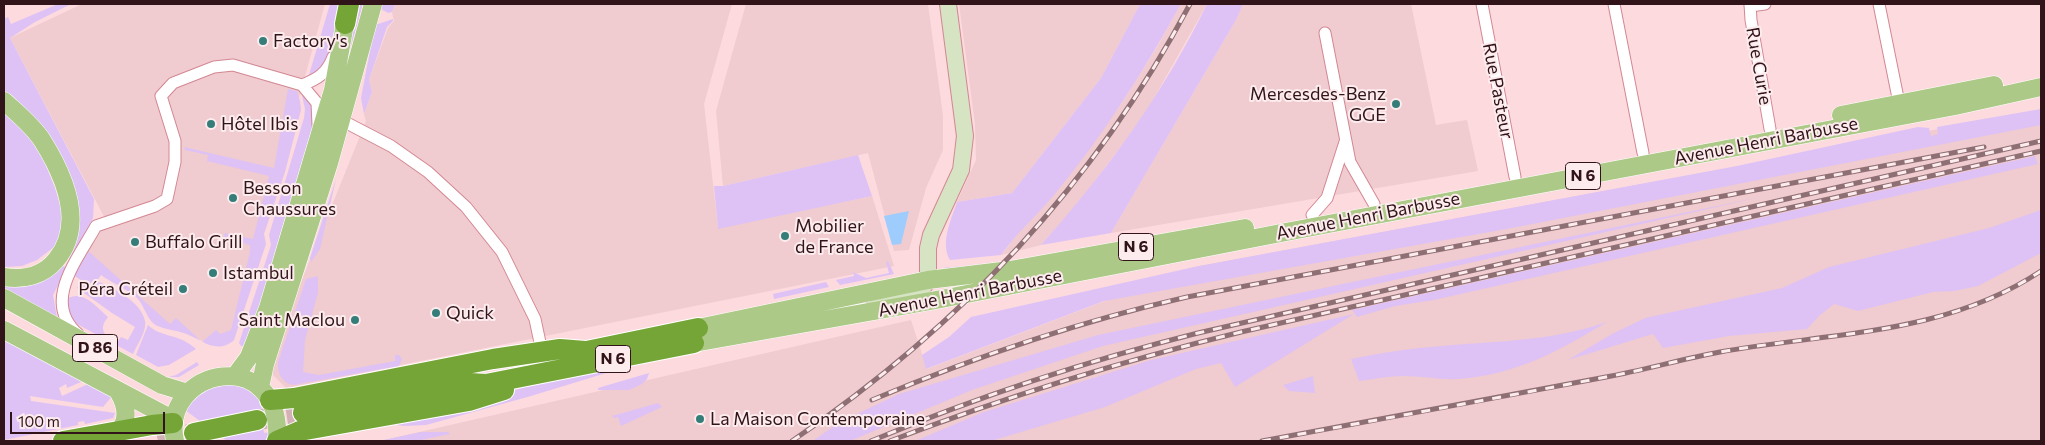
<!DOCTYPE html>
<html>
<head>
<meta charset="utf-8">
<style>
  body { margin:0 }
  #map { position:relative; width:2045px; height:445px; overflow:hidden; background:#fcdade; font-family:Commissioner,sans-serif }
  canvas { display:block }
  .frame { position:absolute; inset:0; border:5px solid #311419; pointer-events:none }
  .scale { position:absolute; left:10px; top:412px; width:155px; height:22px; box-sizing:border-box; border:2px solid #311419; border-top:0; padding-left:6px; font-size:15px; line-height:18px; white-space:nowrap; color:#311419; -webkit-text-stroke:4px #fdecee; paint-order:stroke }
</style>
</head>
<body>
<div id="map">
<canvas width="2045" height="445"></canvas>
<div class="frame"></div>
<div class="scale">100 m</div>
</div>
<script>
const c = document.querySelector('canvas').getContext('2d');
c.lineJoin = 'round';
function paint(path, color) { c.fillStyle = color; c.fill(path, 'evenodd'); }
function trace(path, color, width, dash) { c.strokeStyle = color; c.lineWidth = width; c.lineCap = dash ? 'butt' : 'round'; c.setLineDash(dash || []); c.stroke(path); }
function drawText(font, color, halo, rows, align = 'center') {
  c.font = font + ' Commissioner,sans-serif'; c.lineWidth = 4; c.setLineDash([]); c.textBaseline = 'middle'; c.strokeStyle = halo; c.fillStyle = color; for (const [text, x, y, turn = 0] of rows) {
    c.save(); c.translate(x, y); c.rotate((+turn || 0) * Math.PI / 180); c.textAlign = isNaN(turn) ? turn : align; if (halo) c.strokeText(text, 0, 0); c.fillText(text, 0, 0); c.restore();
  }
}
paint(new Path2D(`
  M82 4H325L232 339 205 342 170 327 85 251 96 230 108 224 10 38Z
  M395 4H732L704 104 718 228 872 196 894 266 286 388 273 375 270 365 272 354 366 121 364 114 372 92 369 80 388 28 394 21 392 12Z
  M746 4H928L943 116V150L926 188 909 250 894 251 868 153 723 186 716 111Z
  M959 4H1140L1101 78 1012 193 957 202 976 160 975 124Z
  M1181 4H1207L1145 114 1080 201 1041 245 1001 255 1120 106 1157 47Z
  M1243 4H1411L1436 125 1467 120 1478 171 1111 233 1236 20Z
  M2041 110V441H380L911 320 927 369 1194 267Z`), '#f0cbcf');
paint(new Path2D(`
  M58 4H71L35 22 10 38 94 199 93 218 72 260 65 256 75 235 33 116 4 90V19L8 17 11 24Z
  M330 4H339L329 59 323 69 309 75Z
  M355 4H363L338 92Z
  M379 4H395L392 12 388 13 381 9Z
  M1140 4H1181C1144 71 1103 136 1054 195 1037 215 1017 233 1001 255L950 260C940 243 951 220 957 202L1012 193 1101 78Z
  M1207 4H1243L1236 20 1111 233 1041 245C1107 171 1163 94 1207 4Z
  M393 19V21L387 27 369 80 372 92 364 114 361 98 375 25Z
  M288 89 297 91 300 101 301 110 285 172 264 234 266 244 234 340C216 356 200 338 184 333 175 330 161 329 154 324 146 317 144 305 137 298 126 288 112 283 101 275L97 281C113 288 141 301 145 321 147 331 137 345 133 354L75 323 68 310 67 299C83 289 96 307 108 317 98 329 104 336 117 343L121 337 128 340 135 327 112 313 77 288 81 280 73 275 87 250 170 324 176 318 202 342 216 330 220 334 231 330 250 252V245L223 238 225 233 253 239 269 176 207 161 208 155 185 150 184 147 274 168Z
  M301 91C312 105 314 108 313 125L279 238 281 247 246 346H241L239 343 271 245 269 235 304 118 305 109Z
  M2041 109V125L1512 228 1104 301 926 369 922 355 949 337 971 317 1194 267 1737 166 1918 127 1929 128 1931 136 1938 134 1937 127Z
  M4 112 25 129 42 156 55 188 64 218 59 238 54 247 37 260 22 266 4 267Z
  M858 155 872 196 718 229 714 186H723Z
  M2035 156 2038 164 1434 300 1395 306 1357 317 1352 310Z
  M336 179 320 249 311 262 310 258Z
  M1765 196 1103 346 972 390 850 441H813L838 423 899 394 1098 335Z
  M2041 210V253L1978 286 1954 291 1933 292 1858 311 1834 304 1819 316 1807 329 1729 336 1663 348 1653 334 1568 360 1612 334 1645 318 1782 288 1829 267 1989 228Z
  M1063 252V257L1023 265 952 271 943 268 1025 260Z
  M888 261 894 274 840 285 836 280 854 276 853 272 866 278 889 273 886 262Z
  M59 264 67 268 53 295 57 318 4 290V284Z
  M318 276V293L305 340 303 372 319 375 395 361V355H399L402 359 399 366 293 385C280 382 276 370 279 359L306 279Z
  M826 282 829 287 774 299 773 294Z
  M1354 314 1235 387 1221 363 1196 369 1105 407 991 441H915L984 412 1151 360Z
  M1607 322C1559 351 1516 375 1458 379 1440 380 1422 376 1404 376 1389 376 1374 379 1359 381L1351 359C1381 353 1411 348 1442 346 1498 341 1553 341 1607 322Z
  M148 325C161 338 179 333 196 349L169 365 158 367 136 355Z
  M4 335 81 378V382L67 388 66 384 59 388 62 396 88 384 113 395 103 407 30 396 31 401 115 413 113 418 85 424 84 421 78 422V425L4 440Z
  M197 362 199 365 179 377H169L176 375Z
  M629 366 531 396 426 425 404 426 382 423 468 405 534 384Z
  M649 373 647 379 642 384 629 390H598V388Z
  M1313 376 1315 393 1289 391 1283 385Z
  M222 383C248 386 249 389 266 408L259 409 264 433 271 432 269 441H227L185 410 203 388Z
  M658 403 662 407 621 426 618 417 614 418 612 416Z
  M421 432H448L450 434 416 441H379Z`), '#dec2f5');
paint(new Path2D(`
  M909 211 901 244 892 245 884 216Z`), '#9ecdfd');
trace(new Path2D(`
  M257 420 303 413
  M158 441 194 433`), '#d3b2b7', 20, [20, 10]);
const street = new Path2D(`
  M1482 4 1515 177
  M1614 4 1643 153
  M1750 4 1751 20 1770 129
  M1879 4 1899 103 1904 106
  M1750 6 1765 4
  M1325 33 1350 162 1374 204
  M302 85 317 103 318 125
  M341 120 391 146 428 172 466 207 502 252 535 319 542 352
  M1312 215 1327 198 1345 142
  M78 334C41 302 78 259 96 226L155 206 167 199 175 162V141L161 96 173 83 214 67 233 65 302 85C318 79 327 73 333 57`);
const secondary = new Path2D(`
  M868 312 889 298 918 292 924 286 928 280V248L931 235 961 170 965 136 948 4`);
const primary = new Path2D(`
  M4 101C17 113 32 125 42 140 64 175 86 224 56 260 43 276 23 280 4 277
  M1841 115 1994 85
  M4 298 162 385 188 393
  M698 328 928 280 1010 270 1245 228
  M4 330 174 420
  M694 343 936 300 1286 232 1955 106 2041 87
  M235 376 249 357 268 308 333 90 345 24
  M260 387 265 364 329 163 373 4
  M119 393C126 405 129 418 120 430
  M175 441C159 368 283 342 277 441`);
const highway = new Path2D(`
  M345 24 349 4
  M572 354 698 328
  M270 400 294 398 493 359 560 349 585 351
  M303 413 452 385 470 383 486 384 694 343
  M194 433 257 420
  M63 441 152 425 173 423
  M277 441 300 431 469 401 504 390`);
trace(street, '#d38793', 13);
trace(secondary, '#d38793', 18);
trace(primary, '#fff', 19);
trace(highway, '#fff', 22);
trace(street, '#fff', 11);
trace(secondary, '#d6e4c3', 16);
trace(primary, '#acc987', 18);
trace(highway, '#75a537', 20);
const rail = new Path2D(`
  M872 400C977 356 1077 322 1187 297L1984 147
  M792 441C961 326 1094 185 1190 4
  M871 441C977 397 1086 361 1198 333L2041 141
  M890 441C1005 397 1122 361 1241 332L2041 151
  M1262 441C1377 420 1492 399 1606 377 1645 370 1682 359 1720 352 1831 332 1943 336 2041 271`);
trace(rail, '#8e6f73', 5);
trace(rail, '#fdecee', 3, [9]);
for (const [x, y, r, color] of [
  [263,41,5,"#357d79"],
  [1396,104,5,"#357d79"],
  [211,124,5,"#357d79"],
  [233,198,5,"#357d79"],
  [785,236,5,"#357d79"],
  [135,242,5,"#357d79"],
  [213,273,5,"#357d79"],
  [183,289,5,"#357d79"],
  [436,313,5,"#357d79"],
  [355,320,5,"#357d79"],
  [700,419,5,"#357d79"]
]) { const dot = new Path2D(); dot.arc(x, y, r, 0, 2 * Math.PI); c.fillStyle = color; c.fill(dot); trace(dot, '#fdecee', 2); }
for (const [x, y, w] of [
  [1583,176,35],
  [1136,247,35],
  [95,348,45],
  [613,359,35]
]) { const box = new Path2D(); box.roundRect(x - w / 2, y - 13.5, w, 27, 4); c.fillStyle = '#fdecee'; c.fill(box); trace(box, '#311419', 1); }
drawText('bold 16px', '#311419', null, [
  ["N 6",1583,176],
  ["N 6",1136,247],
  ["D 86",95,348],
  ["N 6",613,359]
]);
drawText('18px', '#311419', '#fdecee', [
  ["Factory's",273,41],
  ["Mercesdes-Benz",1386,94,"right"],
  ["GGE",1386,115,"right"],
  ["Hôtel Ibis",221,124],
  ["Besson",243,188],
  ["Chaussures",243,209],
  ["Mobilier",795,226],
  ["de France",795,247],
  ["Buffalo Grill",145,242],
  ["Istambul",223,273],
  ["Péra Créteil",173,289,"right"],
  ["Quick",446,313],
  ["Saint Maclou",345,320,"right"],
  ["La Maison Contemporaine",710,419]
], 'left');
drawText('18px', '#311419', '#fdecee', [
  ["Rue Curie",1759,66,80],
  ["Rue Pasteur",1498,91,79],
  ["Avenue Henri Barbusse",1766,141,-11],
  ["Avenue Henri Barbusse",1368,216,-11],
  ["Avenue Henri Barbusse",970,293,-11]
]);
</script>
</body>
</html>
